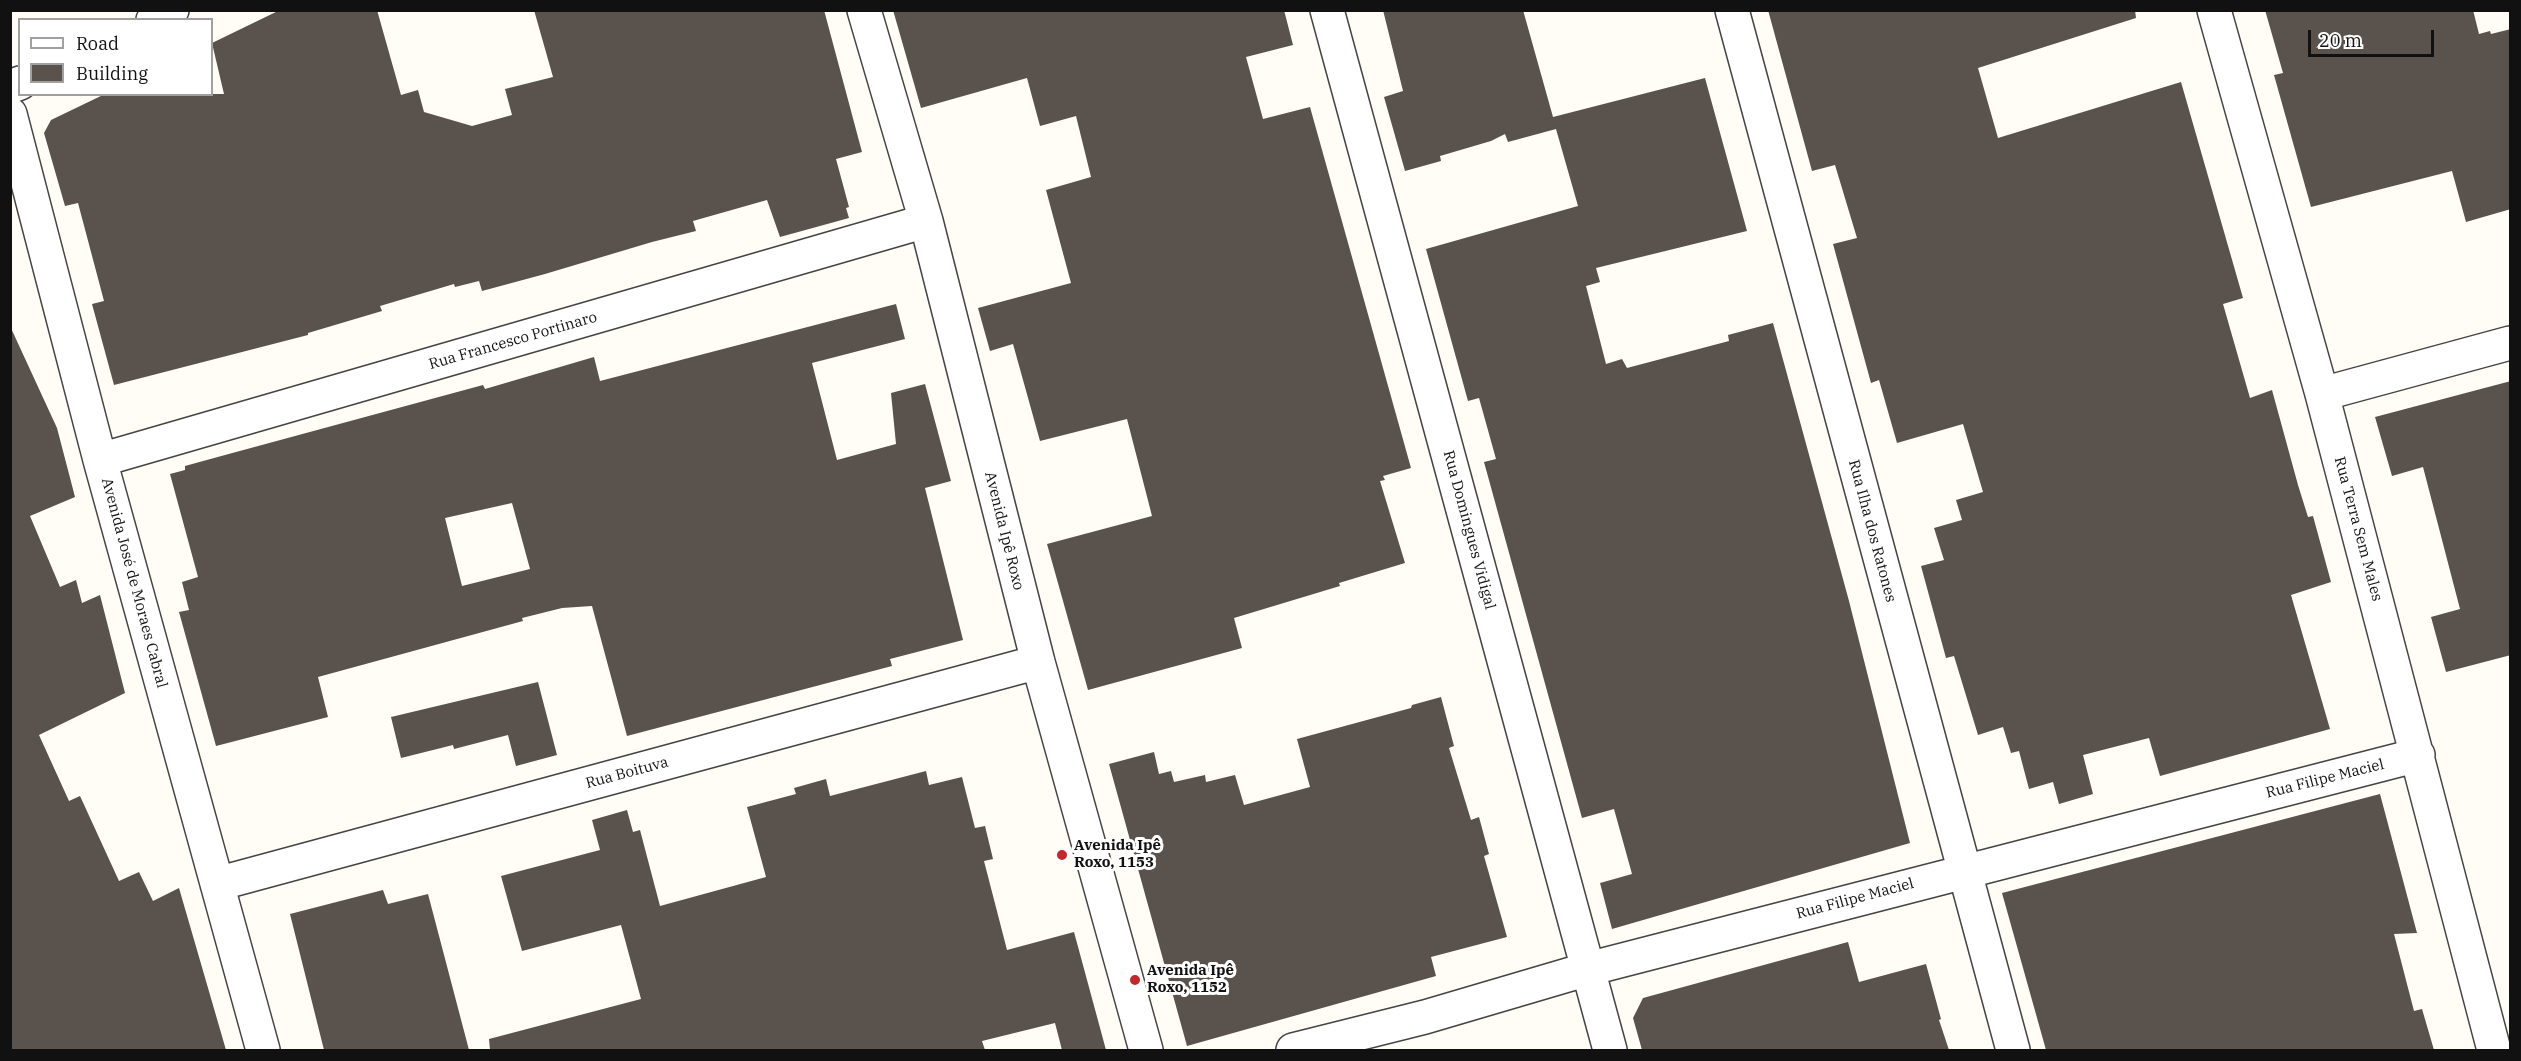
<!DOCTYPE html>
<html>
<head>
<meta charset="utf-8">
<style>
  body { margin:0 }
  #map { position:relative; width:2521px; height:1061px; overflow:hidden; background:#fffdf5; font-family:"IBM Plex Serif",serif }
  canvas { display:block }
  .frame { position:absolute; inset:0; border:12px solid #111; pointer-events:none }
  .legend { position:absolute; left:18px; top:18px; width:195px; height:78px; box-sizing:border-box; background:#fff; border:2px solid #a0a0a0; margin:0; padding:8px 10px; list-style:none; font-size:18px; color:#111 }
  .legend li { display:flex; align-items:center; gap:12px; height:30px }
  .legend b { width:30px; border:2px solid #a0a0a0 }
  .scale { position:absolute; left:2308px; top:30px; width:126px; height:27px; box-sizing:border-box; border:3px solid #111; border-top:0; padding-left:8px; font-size:18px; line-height:21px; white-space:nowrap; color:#111; -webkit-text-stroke:4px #fff; paint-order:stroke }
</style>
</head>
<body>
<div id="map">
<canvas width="2521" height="1061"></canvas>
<div class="frame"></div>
<ul class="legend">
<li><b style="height:8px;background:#fff"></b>Road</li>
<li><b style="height:16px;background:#5a524d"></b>Building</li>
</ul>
<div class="scale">20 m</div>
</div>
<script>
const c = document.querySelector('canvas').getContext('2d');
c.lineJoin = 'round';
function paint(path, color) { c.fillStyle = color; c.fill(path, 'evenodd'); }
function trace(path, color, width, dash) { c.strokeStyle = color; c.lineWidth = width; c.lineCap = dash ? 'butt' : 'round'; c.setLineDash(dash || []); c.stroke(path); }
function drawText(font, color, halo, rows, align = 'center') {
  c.font = font + ' "IBM Plex Serif",serif'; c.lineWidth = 6; c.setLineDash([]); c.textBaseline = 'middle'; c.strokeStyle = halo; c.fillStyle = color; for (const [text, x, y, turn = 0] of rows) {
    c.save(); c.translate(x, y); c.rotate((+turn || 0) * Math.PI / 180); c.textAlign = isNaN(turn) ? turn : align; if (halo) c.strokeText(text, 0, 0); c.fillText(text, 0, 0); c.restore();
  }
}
paint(new Path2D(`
  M280 10H377L401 95 418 90 424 112 472 126 512 115 505 89 553 77 534 10H824L862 152 836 159 849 207 846 208 849 218 780 237 767 200 693 221 696 231 652 242 545 274 482 291 479 281 455 287 454 284 380 306 382 311 308 333V335L114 385 92 304 104 301 78 203 65 206 44 133 51 120 105 94H224L212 43Z
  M893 10H1284L1293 45 1246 57 1263 119 1310 107 1411 468 1383 476 1385 480 1380 481 1405 563 1339 583 1340 586 1234 618 1242 648 1088 690 1047 544 1152 516 1127 419 1040 441 1013 344 990 351 978 308 1071 283 1046 190 1091 177 1076 116 1040 126 1027 78 921 108Z
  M1383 10H1523L1553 117 1705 78 1747 231 1596 268 1600 282 1586 286 1606 364 1622 359 1627 368 1729 341 1728 335 1773 323 1849 601 1910 843 1612 929 1600 883 1632 874 1614 809 1582 818 1484 462 1496 459 1479 398 1468 401 1426 249 1578 206 1556 129 1508 142 1505 134 1491 141 1440 156 1441 161 1405 171 1384 97 1403 91Z
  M1768 10H2135L2136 18 1978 68 1998 138 2181 82 2243 298 2223 304 2250 398 2272 390 2298 485 2308 517 2313 516 2331 582 2291 595 2330 729 2160 776 2149 738 2083 755 2093 794 2059 804 2053 782 2029 789 2019 751 2011 753 2003 727 1978 735 1954 656 1946 658 1921 566 1944 560 1934 528 1962 520 1956 500 1983 492 1963 424 1897 443 1879 380 1871 383 1833 244 1857 238 1835 165 1812 171Z
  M2265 10H2473L2479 34 2490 31 2491 34 2511 29V209L2466 222 2452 171 2311 207 2274 75 2283 73Z
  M896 304 905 339 812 363 837 460 896 444 891 393 925 384 951 481 925 488 963 640 890 659 892 666 627 736 592 606 562 608 522 618 523 621 318 677 328 717 216 746 179 612 189 610 182 582 198 577 170 474 185 470V466L225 455 483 385 485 389 594 357 600 381ZM512 503 530 569 462 586 445 518Z
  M10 326 57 428 75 497 30 516 60 587 76 580 82 603 100 595 125 693 39 735 69 801 80 796 119 881 139 872 153 901 179 888 226 1050H10Z
  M2511 381V655L2446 672 2431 617 2460 609 2423 467 2392 476 2375 417Z
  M538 682 557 755 516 766 508 735 454 749 453 745 401 758 391 717Z
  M1441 697 1454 746 1449 748 1471 820 1479 817 1489 854 1484 856 1507 937 1431 957 1436 976 1187 1046 1109 764 1154 752 1159 774 1171 771 1174 782 1205 775 1206 782 1235 775 1244 805 1310 787 1297 739 1411 708 1412 705Z
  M926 771 929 785 962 777 975 828 985 826 993 859 984 861 1007 950 1074 932 1106 1050H1062L1055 1023 982 1041 985 1050H490L489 1039 641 999 621 925 522 951 501 876 600 850 592 820 627 810 633 832 640 830 660 906 766 877 747 807 796 794 794 788 826 779 830 796Z
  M2380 794 2417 933 2394 934 2414 1011 2422 1009 2434 1050H2046L2002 893Z
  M383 890 388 904 428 894 469 1050H324L290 914Z
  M1848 942 1859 982 1926 964 1941 1019 1939 1020 1949 1050H1642L1633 1018 1643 998Z`), '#5a524d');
const minor = new Path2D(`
  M864 10 926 221 1038 662 1146 1050
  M1327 10 1610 1050
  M1732 10 2013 1050
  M2214 10 2322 394 2494 1050
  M153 20 172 10
  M10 87 20 83
  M10 114 100 460 263 1050
  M2322 394 2510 343
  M100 460 926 221
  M217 884 1038 662
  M1293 1050 1425 1017 1588 969 2418 755`);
trace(minor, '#444', 36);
trace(minor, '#fff', 33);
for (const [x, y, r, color] of [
  [1062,855,6,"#c4262e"],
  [1135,980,6,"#c4262e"]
]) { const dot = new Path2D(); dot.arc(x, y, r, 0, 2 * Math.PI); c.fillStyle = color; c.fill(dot); trace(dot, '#fff', 2); }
drawText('15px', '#111', '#fff', [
  ["Rua Francesco Portinaro",513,341,-16],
  ["Rua Terra Sem Males",2358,529,75],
  ["Rua Domingues Vidigal",1469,530,75],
  ["Avenida Ipê Roxo",1004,531,76],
  ["Rua Ilha dos Ratones",1872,531,75],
  ["Avenida José de Moraes Cabral",134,583,75],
  ["Rua Boituva",627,773,-15],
  ["Rua Filipe Maciel",2325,779,-14],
  ["Rua Filipe Maciel",1855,899,-15]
]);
drawText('bold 15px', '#111', '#fff', [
  ["Avenida Ipê",1074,846],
  ["Roxo, 1153",1074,863],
  ["Avenida Ipê",1147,971],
  ["Roxo, 1152",1147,988]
], 'left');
</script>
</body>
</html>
